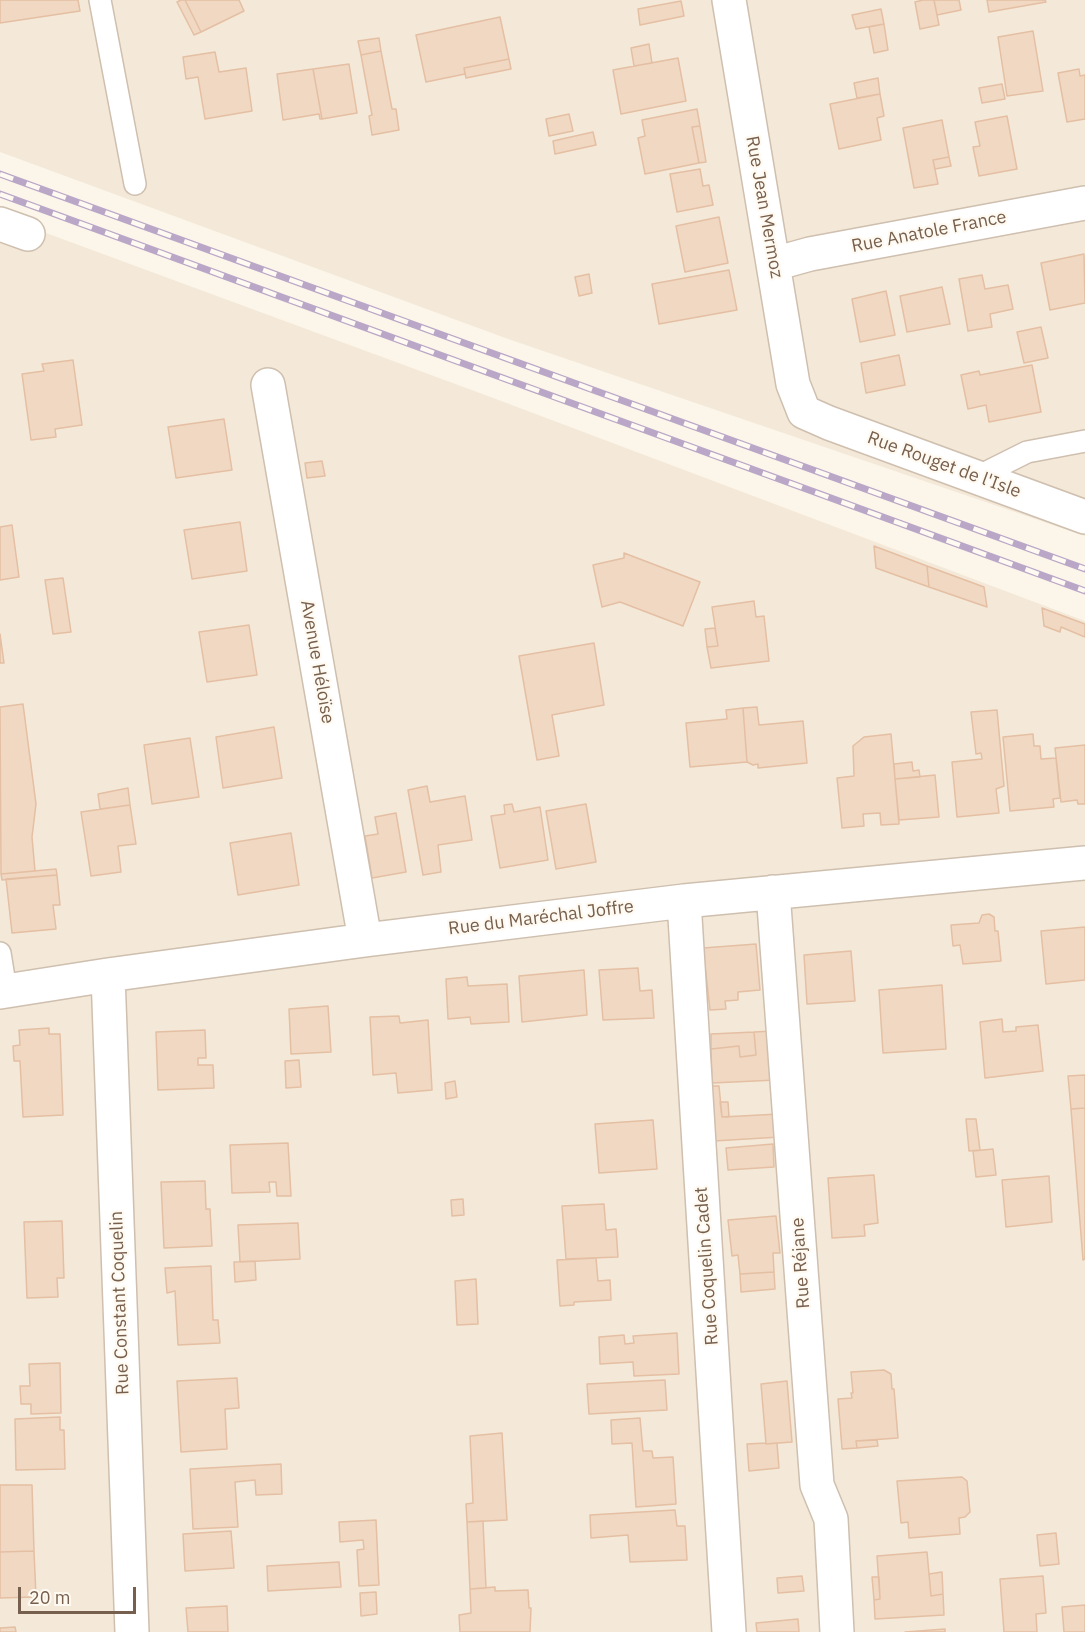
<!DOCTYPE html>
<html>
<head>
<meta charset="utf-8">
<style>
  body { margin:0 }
  #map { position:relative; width:1085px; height:1632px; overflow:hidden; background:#fcf6ea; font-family:"IBM Plex Sans",sans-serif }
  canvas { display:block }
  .scale { position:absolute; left:18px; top:1587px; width:118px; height:27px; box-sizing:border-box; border:3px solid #775f4d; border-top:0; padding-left:8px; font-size:18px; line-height:21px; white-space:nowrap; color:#775f4d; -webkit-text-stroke:4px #fffaf1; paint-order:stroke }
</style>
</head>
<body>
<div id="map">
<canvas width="1085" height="1632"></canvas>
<div class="scale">20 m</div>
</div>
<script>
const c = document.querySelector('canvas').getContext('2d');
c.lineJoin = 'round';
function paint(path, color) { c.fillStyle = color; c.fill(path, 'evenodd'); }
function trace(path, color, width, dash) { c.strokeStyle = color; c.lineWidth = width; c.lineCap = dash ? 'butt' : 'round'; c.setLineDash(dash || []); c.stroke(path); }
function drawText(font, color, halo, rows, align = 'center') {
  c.font = font + ' "IBM Plex Sans",sans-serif'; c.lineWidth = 4.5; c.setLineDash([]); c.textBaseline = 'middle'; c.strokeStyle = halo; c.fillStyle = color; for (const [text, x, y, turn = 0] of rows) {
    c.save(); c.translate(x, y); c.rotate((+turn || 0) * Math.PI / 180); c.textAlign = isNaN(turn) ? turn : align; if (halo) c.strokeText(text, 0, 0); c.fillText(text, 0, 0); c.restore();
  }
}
paint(new Path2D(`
  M0 0H1085V536L508 339 0 152Z
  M0 216 488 396 1085 621V1632H0Z`), '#f4e9d8');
const building = new Path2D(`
  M0 0H78L80 11 0 23Z
  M181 0H185L201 32 194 35 177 2Z
  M185 0H239L244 11 201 32Z
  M923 0H934L939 25 920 29 915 2Z
  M934 0H959L961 10 937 15Z
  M987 0H1045L1046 2 989 12Z
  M681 1 684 16 640 25 638 9Z
  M881 9 884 24 856 29 852 15Z
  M500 17 509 59 464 68 465 74 426 82 416 35Z
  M884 24 888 50 874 53 869 27Z
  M1033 31 1043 91 1007 96 998 37Z
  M379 38 381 51 361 55 358 41Z
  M649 44 652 63 634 66 631 48Z
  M381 51 392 109H396L399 130 372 135 369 116 372 115 361 55Z
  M215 52 219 72 246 68 252 111 205 119 198 77 186 79 183 57Z
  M678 58 686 101 621 114 613 70Z
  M509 59 511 69 466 78 464 68Z
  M349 64 357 113 322 119 313 69Z
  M313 69 322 119H320L319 114 283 120 277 74Z
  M1079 69 1080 76 1085 75V119L1067 122 1058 73Z
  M878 78 880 94 857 98 854 83Z
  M1002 84 1005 99 982 103 979 88Z
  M880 94 884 116 877 118 881 140 839 149 830 104Z
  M697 109 700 126 692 127 699 163 645 174 638 138 645 136 642 120Z
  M569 114 573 131 549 136 546 119Z
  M1007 116 1017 169 979 176 973 147 980 146 975 122Z
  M942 120 949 157 933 160 938 184 914 188 903 128Z
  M700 126 706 162 699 163 692 127Z
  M593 132 596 145 555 154 553 141Z
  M949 157 951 166 935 169 933 160Z
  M700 169 703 186 709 185 713 205 677 212 670 174Z
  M719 217 728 263 685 272 676 226Z
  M1084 254 1085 303 1050 310 1041 263Z
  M729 270 737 310 659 324 652 284Z
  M589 274 592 293 579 296 575 277Z
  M982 275 985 289 1008 285 1013 309 990 314 992 327 968 331 959 279Z
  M942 287 950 324 907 332 900 296Z
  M886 291 895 335 860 342 852 299Z
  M1041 327 1048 358 1024 363 1017 332Z
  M899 355 905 385 866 393 861 363Z
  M73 360 82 425 55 429 56 437 31 440 22 374 44 371 42 364Z
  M1032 365 1041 412 989 422 986 405 968 409 961 375 979 371 980 375Z
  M224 419 232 470 176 478 168 427Z
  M322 461 325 476 307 478 305 463Z
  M240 522 247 571 192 579 184 530Z
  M12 525 19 577 0 580V527Z
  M874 546 927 566 929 587 876 568Z
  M624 553 700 582 683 626 620 602 602 607 593 565 624 558Z
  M927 566 984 587 987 607 929 587Z
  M63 578 71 632 53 634 45 580Z
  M754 601 756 617 764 616 769 661 711 668 707 647 718 646 712 607Z
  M1042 608 1085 624V637L1061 627 1060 632 1044 626Z
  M249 625 257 675 207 682 199 632Z
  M715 628 718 646 707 647 705 629Z
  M0 634 4 663H0Z
  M594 643 604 705 552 715 559 756 537 760 519 656Z
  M23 704 36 804 32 837 35 871 1 874 0 707Z
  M757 707 759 725 803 721 807 763 758 768V764L753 765 747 762 743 708Z
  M743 708 747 762 690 767 686 723 727 719 726 710Z
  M997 710 1004 786 996 789 999 813 957 817 952 762 982 759 981 753 976 754 971 712Z
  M274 727 282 778 223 788 216 737Z
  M891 734 899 824 881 825 880 813 863 814 864 826 842 828 837 778 854 776 853 746 864 737Z
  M1033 734 1034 746H1040L1041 759 1056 758 1060 798 1053 799 1054 807 1010 811 1003 737Z
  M190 738 199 797 152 804 144 745Z
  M1085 745V804H1078L1077 800 1061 802 1055 748Z
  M912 762 913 771 919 770 920 777 895 779 894 764Z
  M935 775 939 817 899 820 895 779Z
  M427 786 430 802 465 796 472 840 438 845 441 872 423 875 408 790Z
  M128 788 130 805 100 809 98 794Z
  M512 804 514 812 540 807 548 860 500 868 491 816 505 814 504 805Z
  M586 804 596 862 556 869 546 811Z
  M130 805 136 844 118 846 121 872 91 876 81 812Z
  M396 813 406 872 372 878 365 836 378 834 375 817Z
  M291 833 299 885 238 895 230 843Z
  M56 869 57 875 2 880 1 874Z
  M57 875 60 905H53L56 929 12 933 6 879Z
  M989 914 994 917 995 931H998L1001 961 963 964 960 945 953 946 951 925 979 923 982 915Z
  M1085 927V980L1046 984 1041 931Z
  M756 944 760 990 738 992V1000L725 1001 726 1009 710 1010 703 948Z
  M851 951 855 1001 807 1004 804 955Z
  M638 968 640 991 652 990 654 1018 603 1020 599 970Z
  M584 970 587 1015 522 1022 519 976Z
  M467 977 468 986 507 984 509 1022 471 1024 470 1017 448 1019 446 979Z
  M942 985 946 1049 883 1053 879 990Z
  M328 1006 331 1052 291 1054 289 1009Z
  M399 1016 400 1023 428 1020 432 1090 398 1093 396 1073 373 1075 370 1017Z
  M1002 1019 1003 1032 1016 1031V1027L1038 1025 1043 1071 985 1078 980 1022Z
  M49 1028V1034H60L63 1115 23 1117 20 1061H14L13 1046 20 1045 19 1030Z
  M205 1030 206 1058H198V1065H213L214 1088 158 1090 156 1032Z
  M773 1031 776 1080 712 1083 711 1049 739 1046 740 1057 756 1055 754 1032Z
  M754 1032 756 1055 740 1057 739 1046 711 1049V1034Z
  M299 1060 301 1087 286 1088 285 1061Z
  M1085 1075V1108L1071 1109 1068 1076Z
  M455 1081 457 1097 446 1099 445 1083Z
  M712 1086H719L722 1117 779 1114 780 1137 714 1141Z
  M720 1102H728L729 1117H722Z
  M1085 1108V1259L1083 1260 1071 1109Z
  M966 1119H976L980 1150 969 1151Z
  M653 1120 657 1169 599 1173 595 1124Z
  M288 1143 291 1196H277L276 1182H269L270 1192 232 1193 230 1145Z
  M773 1144 774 1167 728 1170 726 1148Z
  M993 1149 996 1175 976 1177 973 1151Z
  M874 1175 878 1223 864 1225 865 1236 832 1238 828 1178Z
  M1049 1176 1052 1222 1006 1227 1002 1180Z
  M205 1181 206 1209H210L212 1246 164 1248 161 1182Z
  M463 1199 464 1215 452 1216 451 1200Z
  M604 1204 606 1230 616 1229 618 1257 566 1259 562 1206Z
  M776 1216 780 1253H773L774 1272 740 1274 738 1255 732 1256 728 1220Z
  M62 1221 64 1278H57L58 1297 27 1298 24 1222Z
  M298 1223 300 1259 240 1262 238 1225Z
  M596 1258 598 1281 610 1280 611 1300 574 1302V1305L560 1306 557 1260Z
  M255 1261 256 1280 235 1282 234 1262Z
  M211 1266 213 1320H218L220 1343 178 1345 175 1291 167 1293 165 1268Z
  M774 1272 775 1289 741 1292 740 1274Z
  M476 1279 478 1324 457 1325 455 1281Z
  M677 1333 679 1374 634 1376 633 1362 600 1364 599 1337 624 1335 625 1344 634 1343 633 1336Z
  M60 1363 61 1413 31 1414V1404H21L20 1386H30L29 1364Z
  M884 1370 891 1374 892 1389H894L898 1438 856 1441 857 1448 842 1449 838 1399 852 1398 851 1393H853L851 1372Z
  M237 1378 239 1408 225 1409 227 1449 181 1452 177 1381Z
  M665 1380 667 1410 589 1414 587 1384Z
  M787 1381 792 1442 766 1444 761 1384Z
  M60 1417V1430H64L65 1469 16 1470 15 1419Z
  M640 1418 643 1451H652L653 1458 673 1457 676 1504 636 1507 632 1443 612 1444 611 1420Z
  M502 1433 507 1520 467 1522 466 1504 473 1503 470 1436Z
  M877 1440 878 1446 857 1448 856 1441Z
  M766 1443V1444L777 1443 779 1468 749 1471 747 1444Z
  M281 1464 282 1494 256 1495 255 1480 235 1482 238 1527 193 1529 190 1469Z
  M962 1477 967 1481 970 1512 965 1517 959 1518 960 1534 909 1538 908 1522 901 1523 897 1481Z
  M0 1485H32L34 1551 0 1552Z
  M675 1510 677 1526H685L687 1560 630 1562 628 1535 591 1538 590 1515Z
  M376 1520 379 1585 359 1586 357 1550 364 1549 363 1540 340 1542 339 1522Z
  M483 1521 486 1588 470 1589 467 1522Z
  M231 1531 234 1568 185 1571 183 1534Z
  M1056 1533 1059 1564 1040 1566 1037 1535Z
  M34 1551 36 1597 0 1598V1552Z
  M927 1552 931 1596 943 1594 944 1615 875 1619 874 1600 880 1599 877 1556Z
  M339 1562 341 1587 268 1591 267 1566Z
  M942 1572 943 1594 931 1596 929 1574Z
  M802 1576 804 1591 778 1593 777 1578Z
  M1043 1576 1046 1613 1036 1614 1037 1632H1004L1000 1579Z
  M872 1577H879L880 1599 874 1600Z
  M495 1587V1591L528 1590 529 1608H531L530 1632H460L459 1615 471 1613 470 1589Z
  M376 1592 377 1614 361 1616 360 1593Z
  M1085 1605V1632H1064L1062 1607Z
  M227 1606 228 1632H188L186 1608Z
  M798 1619 799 1632H757L756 1623Z
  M15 1627 16 1632H0V1628Z
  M945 1629V1632H905Z`);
paint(building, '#f1d8c2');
trace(building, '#e4bfa3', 1.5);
const service = new Path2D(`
  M100 0 135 184
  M977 477 1027 452 1085 441
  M0 953 6 990`);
const minor = new Path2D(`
  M729 0 793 384 804 412 829 423 1085 517
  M0 224 28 234
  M774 264 810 254 1085 203
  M268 385 365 940
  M773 892 817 1485 831 1519 837 1632
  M684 901 729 1632
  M108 975 132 1632
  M0 992 108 975 365 940 684 901 1085 863`);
trace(service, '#cfbfaf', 24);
trace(minor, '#cfbfaf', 36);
trace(service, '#fff', 21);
trace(minor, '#fff', 33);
const rail = new Path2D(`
  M0 174 1085 569
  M0 194 1085 591`);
trace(rail, '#baa7c7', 7);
trace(rail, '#fffaf1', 4.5, [14]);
drawText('18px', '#775f4d', '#fffaf1', [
  ["Rue Jean Mermoz",764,207,80],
  ["Rue Anatole France",929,232,-11],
  ["Rue Rouget de l'Isle",944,465,20],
  ["Avenue Héloïse",317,662,80],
  ["Rue du Maréchal Joffre",541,918,-7],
  ["Rue Réjane",801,1263,-94],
  ["Rue Coquelin Cadet",707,1266,-94],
  ["Rue Constant Coquelin",120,1303,-92]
]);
</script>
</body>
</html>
